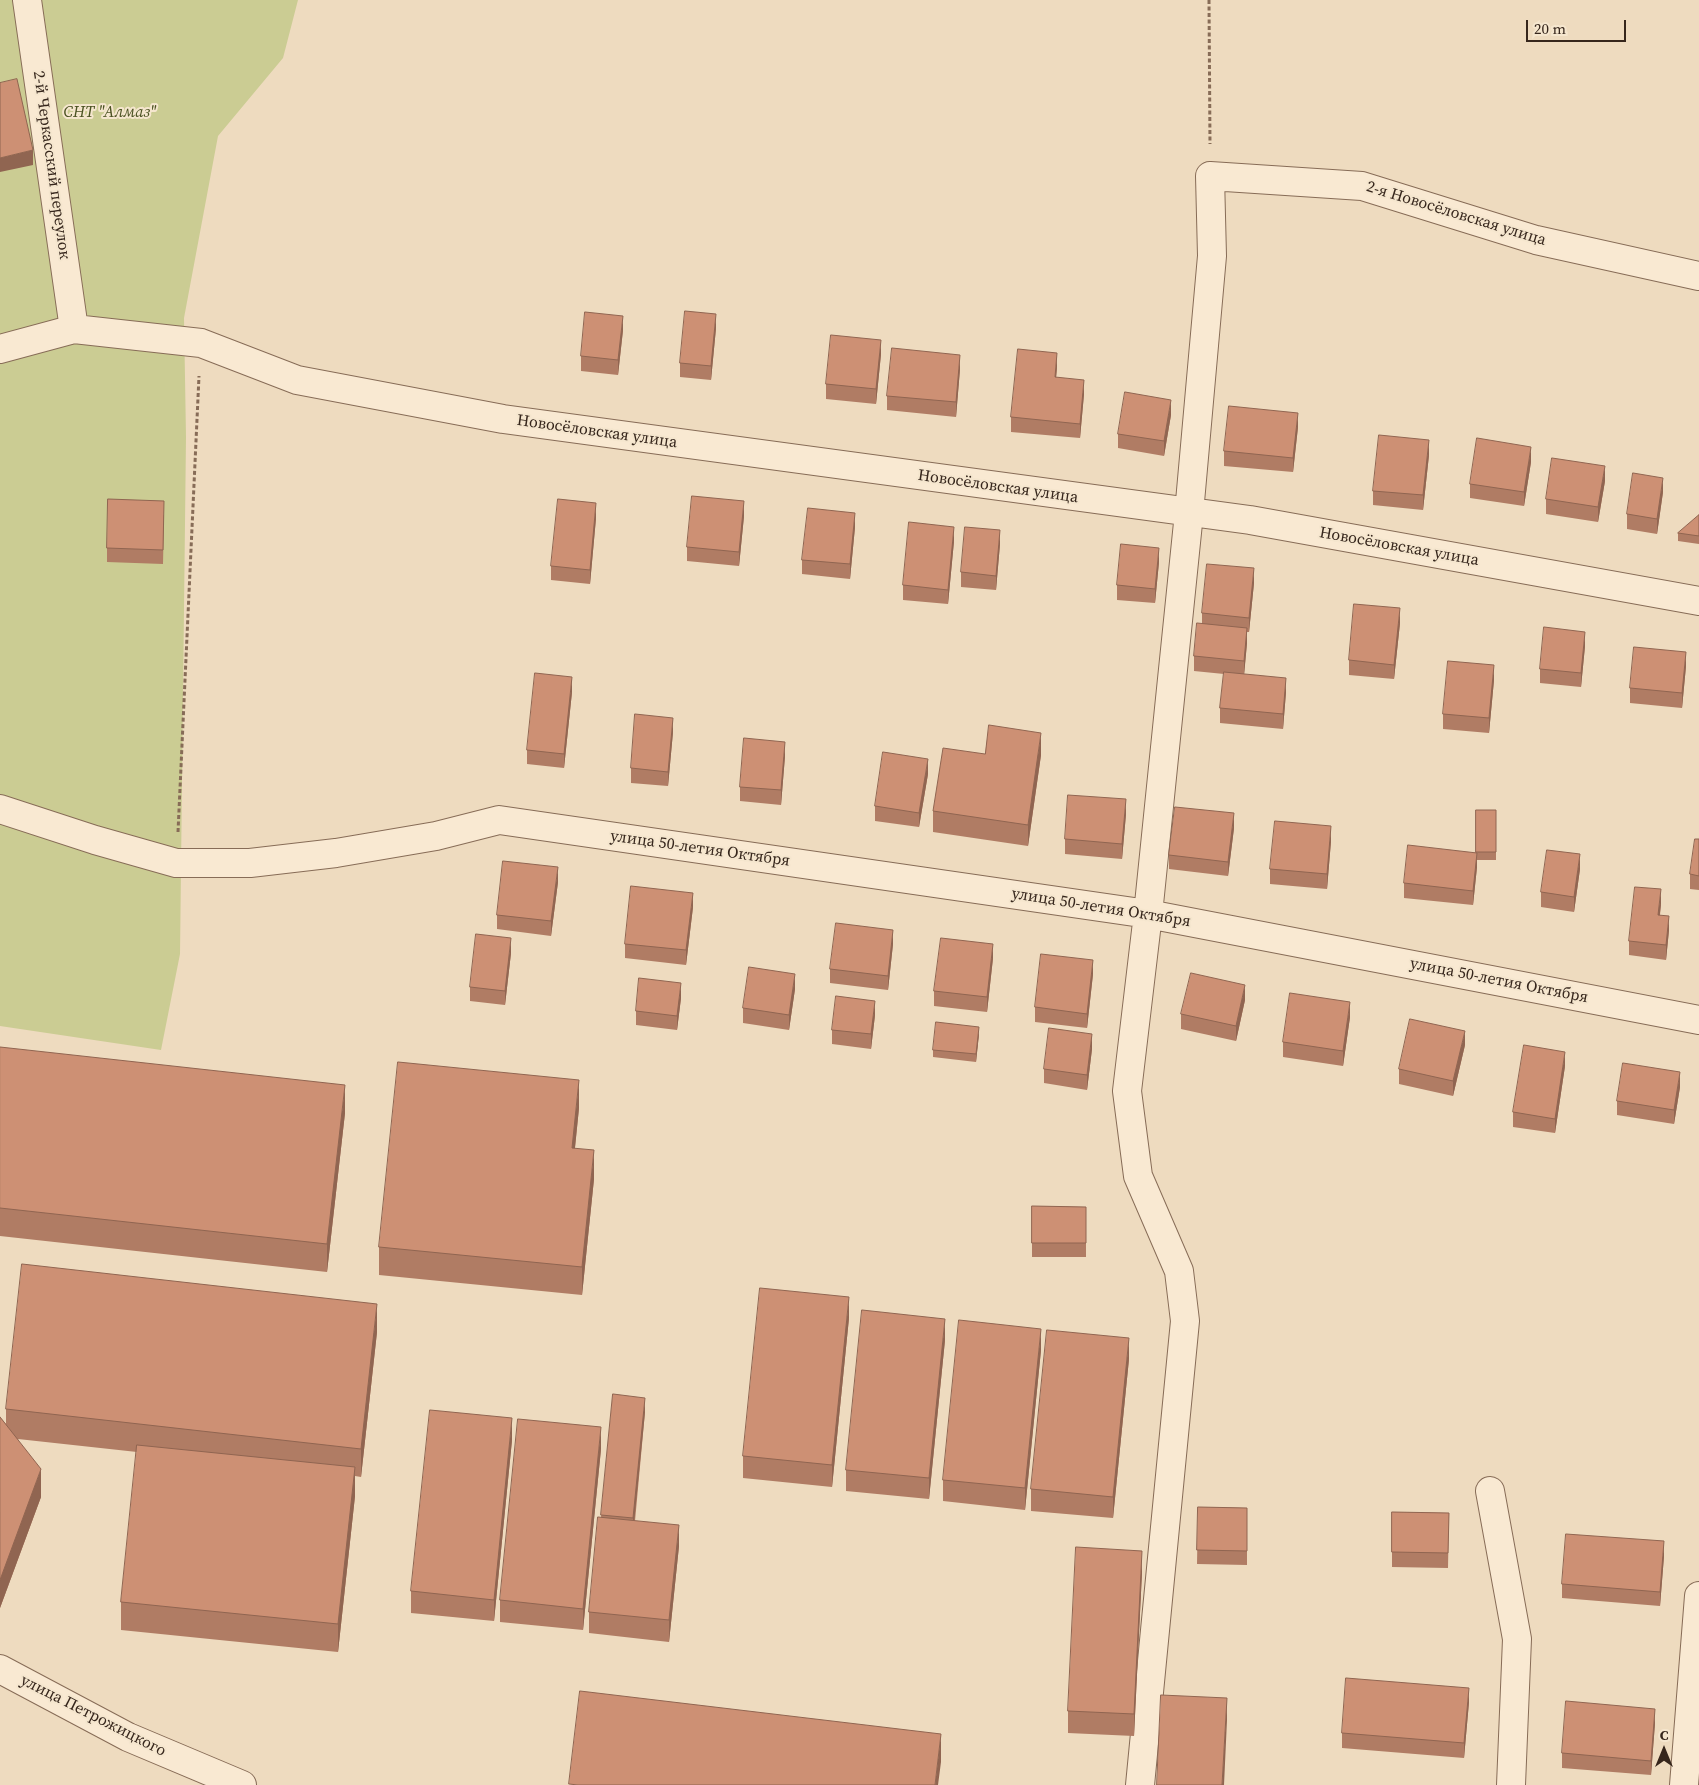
<!DOCTYPE html>
<html>
<head>
<meta charset="utf-8">
<style>
  body { margin:0 }
  #map { position:relative; width:1699px; height:1785px; overflow:hidden; background:#eedbbf; font-family:"Source Serif 4",serif }
  canvas { display:block }
  .north { position:absolute; left:1639px; top:1725px; width:50px; height:50px; -webkit-text-stroke:4px #f5e6ce; paint-order:stroke; rotate:0deg; font-size:14px; font-weight:700; line-height:20px; text-align:center; color:#36261c }
  .north::after { content:''; display:block; margin:auto; width:18px; height:22px; background:#36261c; clip-path:polygon(50% 0,100% 100%,50% 72%,0 100%) }
  .scale { position:absolute; left:1526px; top:20px; width:100px; height:22px; box-sizing:border-box; border:2px solid #36261c; border-top:0; padding-left:6px; font-size:15px; line-height:18px; white-space:nowrap; color:#36261c; -webkit-text-stroke:4px #f5e6ce; paint-order:stroke }
</style>
</head>
<body>
<div id="map">
<canvas width="1699" height="1785"></canvas>
<div class="north">С</div>
<div class="scale">20 m</div>
</div>
<script>
const c = document.querySelector('canvas').getContext('2d');
c.lineJoin = 'round';
function paint(path, color) { c.fillStyle = color; c.fill(path, 'evenodd'); }
function trace(path, color, width, dash) { c.strokeStyle = color; c.lineWidth = width; c.lineCap = dash ? 'butt' : 'round'; c.setLineDash(dash || []); c.stroke(path); }
function drawText(font, color, halo, rows, align = 'center') {
  c.font = font + ' "Source Serif 4",serif'; c.lineWidth = 4; c.setLineDash([]); c.textBaseline = 'middle'; c.strokeStyle = halo; c.fillStyle = color; for (const [text, x, y, turn = 0] of rows) {
    c.save(); c.translate(x, y); c.rotate((+turn || 0) * Math.PI / 180); c.textAlign = isNaN(turn) ? turn : align; if (halo) c.strokeText(text, 0, 0); c.fillText(text, 0, 0); c.restore();
  }
}
paint(new Path2D(`
  M0 0H298L283 58 218 136 184 318 186 437 180 954 161 1050 0 1026Z`), '#cbcc93');
const minor = new Path2D(`
  M27 0 74 329
  M0 349 74 329 201 343 297 380 503 419 1250 520 1699 601
  M0 809 95 840 176 863H250L336 853 436 836 499 820 1148 914 1699 1020
  M1490 1491 1517 1639 1511 1785
  M0 1669 128 1737 242 1785
  M1140 1785 1185 1321 1179 1271 1138 1176 1127 1091 1148 914 1189 513 1212 256 1210 176 1362 186 1536 240 1699 276
  M1684 1785 1699 1596`);
trace(minor, '#876c57', 30);
trace(new Path2D(`
  M1209 0 1210 144
  M178 832 199 376`), '#876c57', 3, [4, 2.5]);
trace(minor, '#f9e9d2', 28);
paint(new Path2D(`
  M716 328 711 380 680 377V363Z
  M623 330 618 375 581 371V356Z
  M881 354 876 404 826 399V384Z
  M1057 367 1056 377 1084 394 1080 438 1011 432V417Z
  M960 369 956 417 887 410V396Z
  M1171 415 1164 456 1118 448V434Z
  M1298 427 1293 472 1224 466V451Z
  M1429 455 1423 510 1373 505V491Z
  M1531 462 1524 506 1470 498V484Z
  M1605 481 1598 522 1546 514V499Z
  M1663 492 1657 534 1627 529V514Z
  M164 515 163 564 107 562V548Z
  M1699 515V544L1678 541V533Z
  M744 516 739 566 687 561V547Z
  M596 518 590 584 551 580V566Z
  M855 527 850 579 802 574V560Z
  M954 541 948 604 903 600V585Z
  M1000 544 996 590 961 587V572Z
  M1159 562 1155 603 1117 600V585Z
  M1254 583 1249 632H1247V643L1244 674 1286 692 1283 729 1220 723V708L1224 674 1194 671V656L1202 624V613Z
  M1400 623 1394 679 1349 675V660Z
  M1585 646 1581 687 1540 683V669Z
  M1686 666 1682 708 1630 703V688Z
  M1494 680 1489 733 1443 729V714Z
  M572 692 564 768 527 764V750Z
  M673 732 668 786 631 783V768Z
  M985 754 1041 755 1028 846 933 832V811Z
  M785 756 781 805 740 801V787Z
  M928 774 919 827 875 821V806Z
  M1496 810V860H1477V867L1473 905 1404 898V883L1476 852Z
  M1126 814 1122 859 1065 854V839Z
  M1234 828 1228 876 1169 869V855Z
  M1699 839V890L1690 889V874Z
  M1331 841 1327 889 1270 884V869Z
  M1580 869 1574 912 1541 907V892Z
  M558 882 551 936 497 929V915Z
  M1661 904 1660 915 1669 930 1666 960 1629 955V941Z
  M693 907 686 965 625 958V944Z
  M893 944 888 990 830 983V969Z
  M511 953 505 1005 470 1001V987Z
  M993 958 987 1012 934 1006V991Z
  M1093 974 1087 1028 1035 1022V1007Z
  M795 989 789 1030 743 1023V1008Z
  M681 998 677 1030 636 1025V1011Z
  M1245 1000 1236 1041 1181 1029V1014Z
  M875 1015 871 1049 832 1044V1030Z
  M1350 1017 1343 1066 1283 1057V1042Z
  M979 1034 976 1062 933 1057V1050Z
  M1465 1045 1453 1096 1399 1084V1069Z
  M0 1047 345 1113 327 1272 0 1236Z
  M1092 1049 1087 1090 1044 1083V1069Z
  M1565 1066 1555 1133 1513 1127V1112Z
  M1680 1087 1674 1124 1617 1115V1101Z
  M579 1108 575 1148 594 1179 582 1295 379 1275V1247Z
  M1032 1206 1086 1207V1257H1032Z
  M849 1318 832 1487 743 1478V1456Z
  M377 1332 361 1477 355 1476V1496L338 1652 121 1630V1602L137 1452 18 1439 41 1497 0 1608V1417L6 1424V1409Z
  M945 1340 929 1499 846 1491V1470Z
  M1041 1350 1025 1510 943 1501V1480Z
  M1129 1359 1113 1518 1031 1511V1489Z
  M613 1394 645 1412 635 1521 679 1546 669 1642 589 1633V1612L601 1517Z
  M512 1440 494 1621 411 1613V1591Z
  M601 1449 583 1630 500 1622V1600Z
  M1198 1507 1247 1508V1565L1197 1564Z
  M1392 1512 1449 1513 1448 1568 1392 1567Z
  M1664 1556 1660 1606 1562 1598V1584Z
  M1142 1572 1134 1736 1068 1733V1711Z
  M1469 1702 1464 1758 1342 1748V1733Z
  M1655 1723 1651 1775 1562 1768V1753Z`), '#b07c64');
paint(new Path2D(`
  M33 150V165L0 172V158Z
  M716 314V328L711 380V366Z
  M623 316V330L618 375V360Z
  M881 340V354L876 404V389Z
  M1057 353V367L1055 391V377Z
  M960 355V369L956 417V402Z
  M1084 380V394L1080 438V424Z
  M1171 400V415L1164 456V441Z
  M1298 413V427L1293 472V458Z
  M1429 440V455L1423 510V495Z
  M1531 447V462L1524 506V492Z
  M1605 466V481L1598 522V507Z
  M1663 478V492L1657 534V519Z
  M744 501V516L739 566V552Z
  M596 503V518L590 584V570Z
  M855 513V527L850 579V564Z
  M954 527V541L948 604V590Z
  M1000 530V544L996 590V576Z
  M1159 548V562L1155 603V589Z
  M1254 568V583L1249 632V618Z
  M1400 608V623L1394 679V665Z
  M1247 628V643L1244 676V661Z
  M1585 632V646L1581 687V673Z
  M1686 652V666L1682 708V693Z
  M1494 665V680L1489 733V718Z
  M572 677V692L564 768V754Z
  M1286 678V692L1283 729V714Z
  M673 718V732L668 786V772Z
  M1041 733V755L1028 846V825Z
  M785 742V756L781 805V790Z
  M928 759V774L919 827V813Z
  M1126 799V814L1122 859V844Z
  M1234 813V828L1228 876V862Z
  M1331 826V841L1327 889V874Z
  M1477 853V867L1473 905V891Z
  M1580 854V869L1574 912V897Z
  M558 867V882L551 936V921Z
  M1661 889V904L1658 929V915Z
  M693 893V907L686 965V950Z
  M1669 916V930L1666 960V945Z
  M893 930V944L888 990V976Z
  M511 938V953L505 1005V991Z
  M993 944V958L987 1012V997Z
  M1093 960V974L1087 1028V1014Z
  M795 974V989L789 1030V1015Z
  M681 983V998L677 1030V1016Z
  M1245 985V1000L1236 1041V1026Z
  M875 1001V1015L871 1049V1034Z
  M1350 1002V1017L1343 1066V1051Z
  M979 1027V1034L976 1062V1054Z
  M1465 1031V1045L1453 1096V1081Z
  M1092 1034V1049L1087 1090V1075Z
  M1565 1052V1066L1555 1133V1119Z
  M1680 1072V1087L1674 1124V1110Z
  M579 1080V1108L572 1176V1148Z
  M345 1085V1113L327 1272V1244Z
  M594 1150V1179L582 1295V1267Z
  M849 1297V1318L832 1487V1465Z
  M377 1304V1332L361 1477V1449Z
  M945 1319V1340L929 1499V1478Z
  M1041 1329V1350L1025 1510V1488Z
  M1129 1338V1359L1113 1518V1497Z
  M645 1398V1412L633 1533V1518Z
  M512 1418V1440L494 1621V1600Z
  M601 1427V1449L583 1630V1609Z
  M355 1467V1496L338 1652V1624Z
  M41 1469V1497L0 1608V1580Z
  M679 1525V1546L669 1642V1620Z
  M1664 1541V1556L1660 1606V1592Z
  M1142 1551V1572L1134 1736V1714Z
  M1469 1688V1702L1464 1758V1743Z
  M1227 1698V1720L1224 1785H1222Z
  M1655 1709V1723L1651 1775V1761Z
  M941 1734V1762L938 1785H935Z`), '#906551');
const building = new Path2D(`
  M17 79 33 150 0 158V83Z
  M685 311 716 314 711 366 680 363Z
  M585 312 623 316 618 360 581 356Z
  M831 335 881 340 876 389 826 384Z
  M892 348 960 355 956 402 887 396Z
  M1018 349 1057 353 1055 377 1084 380 1080 424 1011 417Z
  M1125 392 1171 400 1164 441 1118 434Z
  M1229 406 1298 413 1293 458 1224 451Z
  M1379 435 1429 440 1423 495 1373 491Z
  M1477 438 1531 447 1524 492 1470 484Z
  M1552 458 1605 466 1598 507 1546 499Z
  M1633 473 1663 478 1657 519 1627 514Z
  M692 496 744 501 739 552 687 547Z
  M108 499 164 501 163 550 107 548Z
  M558 499 596 503 590 570 551 566Z
  M808 508 855 513 850 564 802 560Z
  M1699 515V536L1678 533Z
  M909 522 954 527 948 590 903 585Z
  M965 527 1000 530 996 576 961 572Z
  M1121 544 1159 548 1155 589 1117 585Z
  M1207 564 1254 568 1249 618 1202 613Z
  M1354 604 1400 608 1394 665 1349 660Z
  M1197 623 1247 628 1244 661 1194 656Z
  M1544 627 1585 632 1581 673 1540 669Z
  M1634 647 1686 652 1682 693 1630 688Z
  M1448 661 1494 665 1489 718 1443 714Z
  M1224 672 1286 678 1283 714 1220 708Z
  M535 673 572 677 564 754 527 750Z
  M635 714 673 718 668 772 631 768Z
  M989 725 1041 733 1028 825 933 811 943 748 985 754Z
  M744 738 785 742 781 790 740 787Z
  M883 752 928 759 919 813 875 806Z
  M1068 795 1126 799 1122 844 1065 839Z
  M1175 807 1234 813 1228 862 1169 855Z
  M1476 810H1496V852H1476Z
  M1275 821 1331 826 1327 874 1270 869Z
  M1695 839H1699V876L1690 874Z
  M1408 845 1477 853 1473 891 1404 883Z
  M1547 850 1580 854 1574 897 1541 892Z
  M503 861 558 867 551 921 497 915Z
  M631 886 693 893 686 950 625 944Z
  M1635 887 1661 889 1658 915 1669 916 1666 945 1629 941Z
  M836 923 893 930 888 976 830 969Z
  M476 934 511 938 505 991 470 987Z
  M941 938 993 944 987 997 934 991Z
  M1041 954 1093 960 1087 1014 1035 1007Z
  M749 967 795 974 789 1015 743 1008Z
  M1191 973 1245 985 1236 1026 1181 1014Z
  M639 978 681 983 677 1016 636 1011Z
  M1290 993 1350 1002 1343 1051 1283 1042Z
  M836 996 875 1001 871 1034 832 1030Z
  M1410 1019 1465 1031 1453 1081 1399 1069Z
  M936 1022 979 1027 976 1054 933 1050Z
  M1049 1028 1092 1034 1087 1075 1044 1069Z
  M1524 1045 1565 1052 1555 1119 1513 1112Z
  M0 1047 345 1085 327 1244 0 1208Z
  M398 1062 579 1080 572 1148 594 1150 582 1267 379 1247Z
  M1623 1063 1680 1072 1674 1110 1617 1101Z
  M1032 1206 1086 1207V1243H1032Z
  M22 1264 377 1304 361 1449 6 1409Z
  M760 1288 849 1297 832 1465 743 1456Z
  M862 1310 945 1319 929 1478 846 1470Z
  M959 1320 1041 1329 1025 1488 943 1480Z
  M1047 1330 1129 1338 1113 1497 1031 1489Z
  M613 1394 645 1398 633 1518 601 1515Z
  M430 1410 512 1418 494 1600 411 1591Z
  M0 1417 41 1469 0 1580Z
  M518 1419 601 1427 583 1609 500 1600Z
  M137 1445 355 1467 338 1624 121 1602Z
  M1198 1507 1247 1508V1551L1197 1550Z
  M1392 1512 1449 1513 1448 1553 1392 1552Z
  M598 1517 679 1525 669 1620 589 1612Z
  M1566 1534 1664 1541 1660 1592 1562 1584Z
  M1076 1547 1142 1551 1134 1714 1068 1711Z
  M1346 1678 1469 1688 1464 1743 1342 1733Z
  M580 1691 941 1734 935 1785H578L569 1784Z
  M1161 1695 1227 1698 1222 1785H1157Z
  M1566 1701 1655 1709 1651 1761 1562 1753Z`);
paint(building, '#cd9074');
trace(building, '#906551', 1);
drawText('italic 16px', '#4b5222', '#f5e6ce', [
  ["СНТ \"Алмаз\"",110,113]
]);
drawText('16px', '#36261c', '#f5e6ce', [
  ["2-й Черкасский переулок",51,165,82],
  ["2-я Новосёловская улица",1456,214,17],
  ["Новосёловская улица",597,432,8],
  ["Новосёловская улица",998,487,8],
  ["Новосёловская улица",1399,547,10],
  ["улица 50-летия Октября",700,849,8],
  ["улица 50-летия Октября",1101,908,9],
  ["улица 50-летия Октября",1499,981,11],
  ["улица Петрожицкого",93,1716,27]
]);
</script>
</body>
</html>
